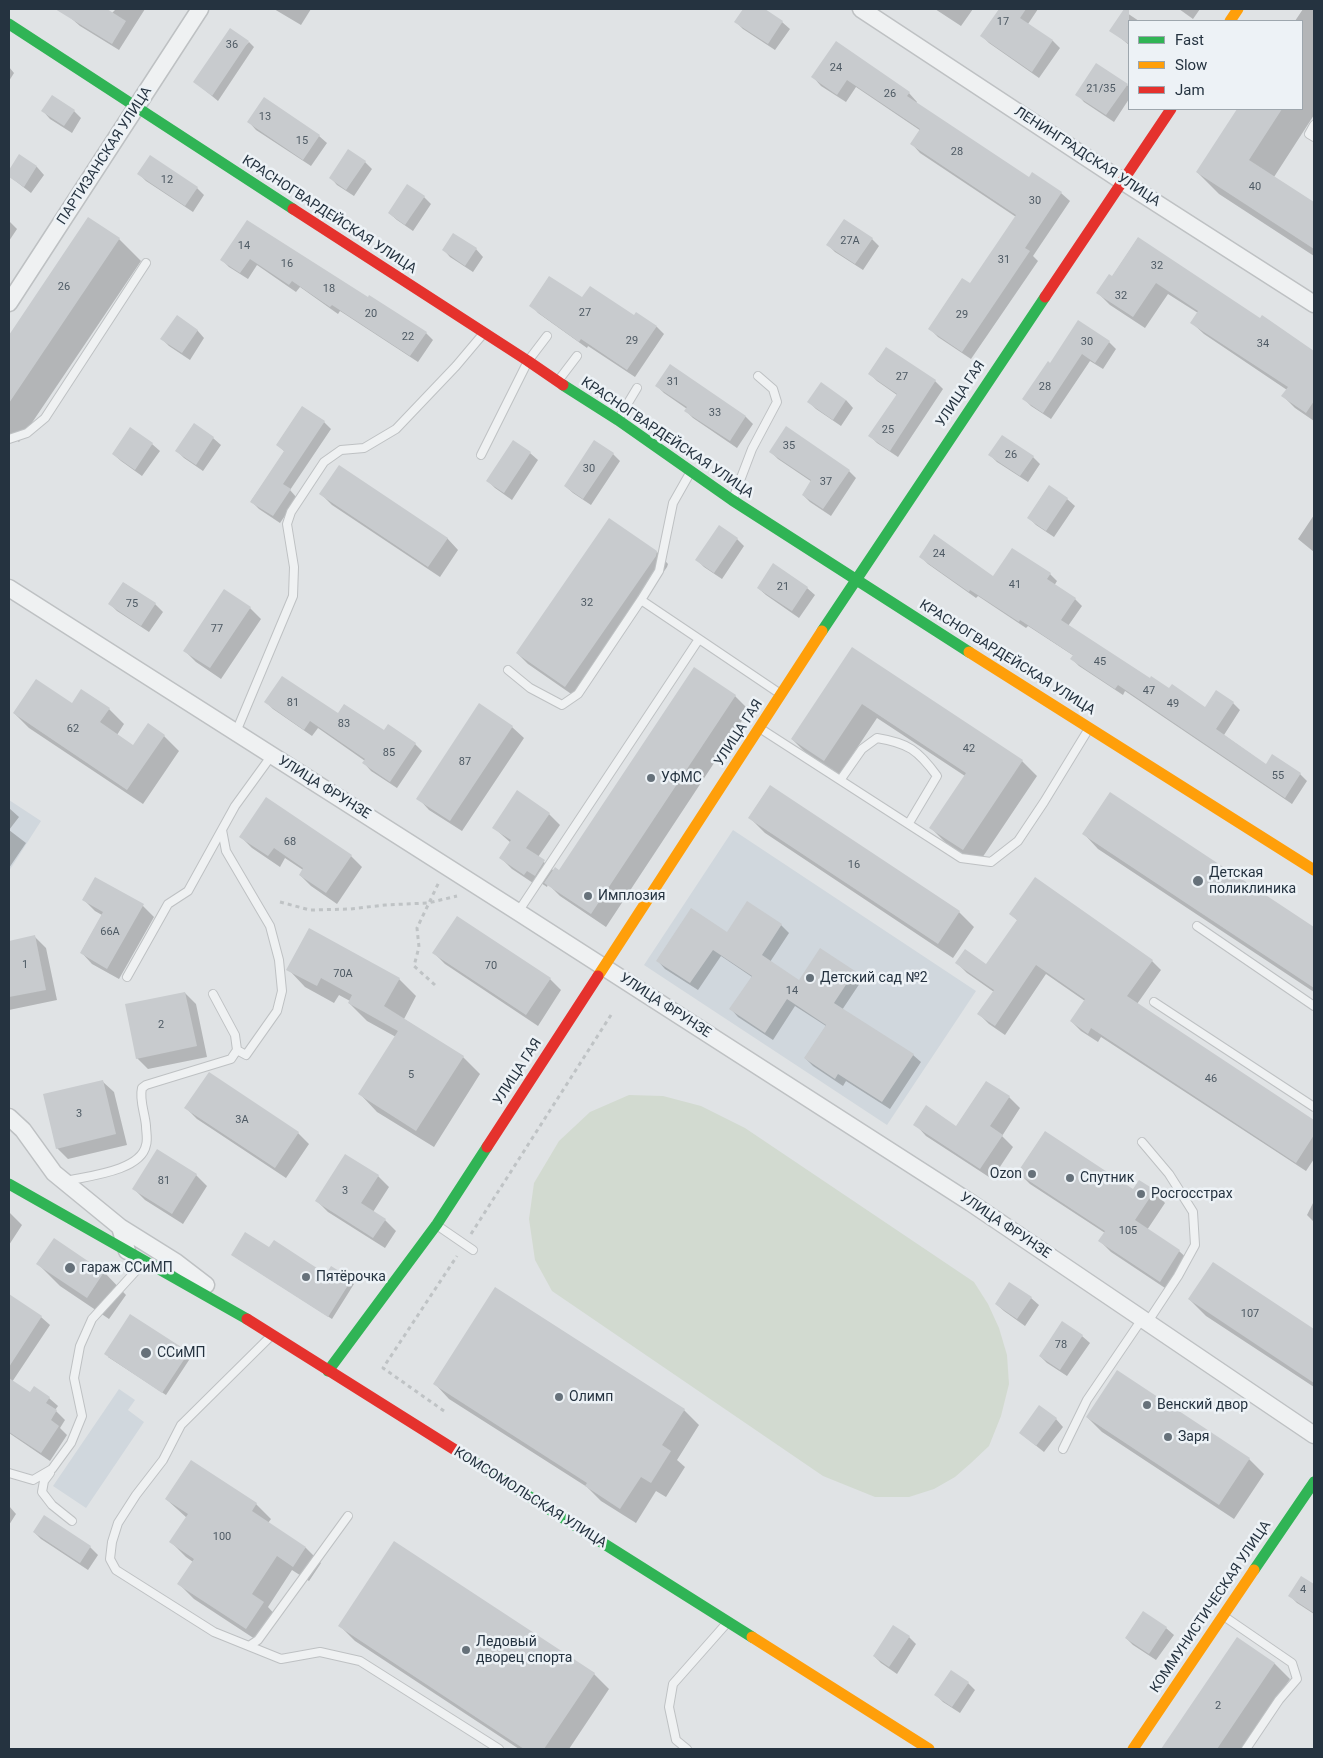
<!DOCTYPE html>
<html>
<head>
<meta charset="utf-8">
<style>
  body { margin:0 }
  #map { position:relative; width:1323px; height:1758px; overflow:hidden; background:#e0e3e5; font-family:Roboto,sans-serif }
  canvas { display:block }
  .frame { position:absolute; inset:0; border:10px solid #253340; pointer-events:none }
  .legend { position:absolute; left:1128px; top:20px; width:175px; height:90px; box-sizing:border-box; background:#edf2f6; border:1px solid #9da6ad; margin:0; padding:6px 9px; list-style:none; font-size:15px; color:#253340 }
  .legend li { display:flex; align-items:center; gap:10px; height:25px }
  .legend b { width:25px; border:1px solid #9da6ad }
</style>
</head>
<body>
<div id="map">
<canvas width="1323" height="1758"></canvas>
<div class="frame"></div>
<ul class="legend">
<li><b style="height:6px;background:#30b455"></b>Fast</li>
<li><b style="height:6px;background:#ff9f0a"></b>Slow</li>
<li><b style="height:6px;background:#e5322d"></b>Jam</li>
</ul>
</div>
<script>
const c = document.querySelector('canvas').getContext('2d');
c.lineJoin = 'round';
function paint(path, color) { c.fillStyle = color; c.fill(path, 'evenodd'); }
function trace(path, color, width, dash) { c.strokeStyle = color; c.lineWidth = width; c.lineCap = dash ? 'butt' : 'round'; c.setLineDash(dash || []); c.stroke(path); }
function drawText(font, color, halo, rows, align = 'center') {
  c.font = font + ' Roboto,sans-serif'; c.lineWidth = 5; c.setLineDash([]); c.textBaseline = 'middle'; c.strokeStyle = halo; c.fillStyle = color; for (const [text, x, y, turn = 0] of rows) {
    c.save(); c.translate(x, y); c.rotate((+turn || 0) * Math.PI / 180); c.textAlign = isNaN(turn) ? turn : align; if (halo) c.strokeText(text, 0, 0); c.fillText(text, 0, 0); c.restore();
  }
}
paint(new Path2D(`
  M9 800 41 821 9 871Z
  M733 830 976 991 887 1125 644 965Z
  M119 1389 135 1400 128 1410 144 1422 86 1508 53 1486Z`), '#d0d7dd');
paint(new Path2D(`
  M629 1095 663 1096 701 1106 745 1128 974 1282 988 1304 999 1328 1007 1355 1009 1384 1001 1416 989 1446 971 1463 955 1477 934 1489 909 1497H875L823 1476 552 1291 535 1260 529 1219 534 1183 559 1141 590 1112Z`), '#d2dad0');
paint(new Path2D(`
  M66 9H105L112 13 116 9H145L119 50 80 26 72 19 75 14Z
  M274 9H311L301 25Z
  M744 9H762L782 22 790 29 775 50 743 29 736 22Z
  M935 9H973L961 26Z
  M1000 9H1038L1028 24 1053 41 1060 48 1039 78 989 43 982 36Z
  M1179 9H1200L1193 19Z
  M1303 9H1314V115L1274 177 1314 204V256L1219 194 1197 172 1238 109H1302V21H1295Z
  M1124 11 1139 21H1129V45L1111 30Z
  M249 42 254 47 218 101 201 87Z
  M836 43 909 93 917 102 916 104 1029 179 1061 193 1070 201 1033 256 1038 261 971 359 938 337 930 329 970 285 1016 217 920 153 912 144 921 131 856 87 846 102 821 86 813 77Z
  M9 67 14 73 9 81Z
  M1127 85 1129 87V99L1114 122 1084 102 1077 94Z
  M43 111H74L81 118 72 133 50 119Z
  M249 122 319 136 327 143 311 166 256 130Z
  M19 156 37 167 44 175 31 193 9 176V172Z
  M365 162 372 169 354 196 337 185 330 177Z
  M139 174 197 188 204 195 193 212 146 181Z
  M424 197 431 204 413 231 397 220 389 213Z
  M89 219 119 239 141 261 19 442 9 435V338Z
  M9 221 17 229 9 241Z
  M248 222 368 299 426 333 433 340 418 362 340 311 338 314 300 287 296 292 257 265 248 279 229 267 222 260Z
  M1138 238 1260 320 1262 317 1314 352V421L1295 408 1283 396 1287 390 1204 334 1192 323 1198 313 1168 294 1145 328 1110 305 1098 293 1112 277Z
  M872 239 879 246 863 270 835 252 828 245Z
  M443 249H476L483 257 473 272 450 257Z
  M582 299 634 317 636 314 657 327 664 334 635 377 588 346 587 348 538 313 531 305Z
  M197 330 204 338 190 360 169 346 162 339Z
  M1109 342 1116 349 1103 369 1090 361 1051 419 1031 406 1024 399 1051 364Z
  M887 349 935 381 943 389 898 457 877 443 870 436 897 395 877 381 870 374Z
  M670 365 746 417 753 424 737 448 693 418 686 411 687 409 664 393 657 386Z
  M846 400 853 408 841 426 816 409 809 402Z
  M324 422 331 429 290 490 297 498 280 523 259 509 251 501 285 452 278 445Z
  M194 425 213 438 221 445 203 471 184 458 177 451Z
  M514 442 530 453 538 460 512 500 495 488 488 481Z
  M152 444 160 451 142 476 121 461 113 454Z
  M771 452 849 471 856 478 831 516 810 502 803 495 812 482 778 459Z
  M613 454 620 461 591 505 573 493 565 486Z
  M990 455 1033 457 1040 464 1028 482 997 462Z
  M1049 487 1067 499 1075 506 1054 537 1036 525 1029 518Z
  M321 494 447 538 458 550 440 577 332 505Z
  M1314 515V552L1298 539Z
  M737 539 744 546 722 579 704 567 697 560Z
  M1012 549 1050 574 1057 581 1054 586 1075 599 1082 606 1068 626 1150 680 1206 708 1217 692 1233 703 1240 710 1224 735 1266 765 1273 756 1300 774 1307 781 1292 804 1125 691 1123 695 1079 666 1072 659 1074 656 1028 626 1026 628 978 596 976 598 928 564 921 557 994 578Z
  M657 552 668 564 667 567 577 698 528 664 517 653Z
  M124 583 155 604 163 612 149 632 117 611 110 604Z
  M758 588H807L815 595 799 618 766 595Z
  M250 608 261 619 221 679 196 662 185 651Z
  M853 649 1022 761 1037 776 978 864 946 843 931 828 965 776 877 718 839 775 807 754 792 739Z
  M735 696 749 710 606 927 560 896 548 884 547 887 538 881 536 885 512 869 501 858 511 843 493 827 549 814 560 825 538 857 554 871 560 872Z
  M266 702 338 715 415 744 422 751 397 788 371 771 364 763 365 761 318 728 312 736 273 709Z
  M72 705 109 709 124 724 117 735 133 746 164 736 179 751 143 804 29 728 14 713Z
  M512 727 524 738 462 831 429 810 418 798Z
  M770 787 959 912 974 927 953 958 765 833 750 818Z
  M1111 794 1314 929V992L1098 849 1084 834Z
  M9 808 19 817 9 830 26 843 9 868Z
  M241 837 351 856 362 867 337 904 311 886 300 875 303 870 285 858 280 867 252 848Z
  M84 900 143 906 154 917 119 979 92 964 81 952 102 915 95 911Z
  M748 903 781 925 789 933 770 962 800 982 821 950 854 972 862 980 842 1010 913 1055 921 1062 890 1109 846 1081 843 1086 813 1066 805 1058 826 1026 795 1006 773 1040 738 1017 731 1009 752 977 721 956 698 990 665 969 658 961 727 934Z
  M1011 914 1152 961 1161 970 1137 1004 1314 1121V1159L1306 1171 1101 1037 1098 1042 1081 1031 1071 1021 1085 1001 1046 974 1005 1035 989 1024 979 1014 994 992 967 973 957 963 986 965 1018 921Z
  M35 937 46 948 57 1000 9 1010V942Z
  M434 953 550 979 561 990 538 1026 445 964Z
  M288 969 399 979 416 996 404 1019 463 1057 480 1074 434 1147 377 1112 360 1094 396 1037 367 1021 349 1003 350 1001 339 995 334 1003 305 987Z
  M185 993 196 1004 207 1057 148 1069 137 1058Z
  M102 1081 114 1092 127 1145 68 1159 57 1148Z
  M1009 1097 1020 1108 1002 1136 1013 1147 992 1179 926 1136 915 1124 957 1127Z
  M186 1108 298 1133 309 1144 286 1178 197 1119Z
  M1019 1173 1133 1191H1154L1165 1203 1147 1230 1179 1251 1191 1262 1171 1292 1111 1252 1100 1241 1105 1233 1030 1184Z
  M196 1175 207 1186 183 1224 145 1200 134 1189Z
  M378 1176 389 1187 373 1212 385 1220 396 1231 385 1248 328 1212 317 1201Z
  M1314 1201V1222L1307 1215Z
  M9 1212 22 1225 9 1245Z
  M270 1249 327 1275 331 1268 354 1284 332 1319 232 1255Z
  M1213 1263 1314 1330V1387L1206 1316 1189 1299Z
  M38 1264 104 1272 126 1295 109 1319 60 1286Z
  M1010 1284 1031 1298 1039 1305 1025 1326 1004 1311 996 1304Z
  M9 1295 41 1317 50 1325 12 1382 30 1394 49 1398 58 1406 55 1410 65 1420 60 1428 67 1435 50 1461 9 1433Z
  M130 1315 191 1357 166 1395 108 1357Z
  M1082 1336 1090 1343 1067 1376 1047 1363 1040 1356Z
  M1117 1372 1249 1459 1264 1474 1234 1519 1102 1432 1087 1417Z
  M435 1384 684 1410 699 1425 677 1460 685 1467 666 1497 656 1491 636 1523 601 1501 587 1487 449 1399Z
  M1056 1419 1063 1427 1044 1452 1020 1433Z
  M166 1499 256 1504 271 1519 268 1523 306 1548 321 1563 309 1581 292 1570 268 1607 278 1618 261 1643 194 1599 179 1584 193 1562 186 1557 171 1542 187 1518Z
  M9 1506 16 1514 9 1525Z
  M44 1517 90 1547 98 1555 88 1570 41 1539 34 1532Z
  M1302 1578 1314 1586V1614L1297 1603 1290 1596Z
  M340 1626 594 1674 609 1689 569 1749H519L355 1641Z
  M1166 1628 1174 1635 1156 1660 1133 1645 1126 1638Z
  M909 1637 916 1644 897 1674 881 1663 874 1656Z
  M1237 1639 1275 1664 1290 1679 1242 1749H1162Z
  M968 1683 975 1690 960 1713 943 1702 936 1695Z`), '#0003');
paint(new Path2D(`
  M55 9H107L126 21 112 44Z
  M743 9H765L783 21 768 44 734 22Z
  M999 9H1026L1020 18 1053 40 1032 72 980 36Z
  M1124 9H1129V44L1109 31Z
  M230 28 249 41 212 96 193 82Z
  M836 41 910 92 907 96 1029 177 1032 172 1062 192 1025 248 1030 251 962 352 928 329 962 278 970 283 1016 215 910 144 920 129 847 80 837 95 811 77Z
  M1096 63 1128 84 1106 115 1075 95Z
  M52 95 75 110 64 126 41 111Z
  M264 97 320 135 303 160 247 122Z
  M1237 109H1282L1249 160 1314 202V249L1196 172Z
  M348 149 366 161 346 190 329 178Z
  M19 154 37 166 24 187 9 177V170Z
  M150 155 198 187 185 206 137 174Z
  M407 184 425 196 405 225 388 213Z
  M88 217 120 238 9 403V335Z
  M844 219 873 238 855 264 826 245Z
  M247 220 368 297 369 295 427 332 410 356 332 305 330 307 292 281 289 285 250 259 240 273 220 260Z
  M453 233 477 248 465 266 442 250Z
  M1138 237 1260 318 1262 315 1314 351V401L1306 413 1281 396 1288 387 1190 323 1198 311 1156 283 1133 317 1096 293 1109 274 1112 276Z
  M549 276 582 297 590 286 634 315 636 312 657 326 627 370 581 339 579 342 529 306Z
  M177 315 198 330 182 353 160 339Z
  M1078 320 1110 341 1095 363 1082 354 1043 413 1022 399 1048 361 1050 363Z
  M886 347 936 380 890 451 868 436 897 394 868 374Z
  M670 364 746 416 730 441 684 411 687 407 655 386Z
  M821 382 846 400 833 420 807 402Z
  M302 406 325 421 283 484 291 489 273 516 250 502 284 451 276 445Z
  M194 423 214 437 196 465 175 451Z
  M786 426 850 470 823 509 802 495 811 480 769 452Z
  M130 427 153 443 135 470 112 454Z
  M1002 435 1034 456 1020 476 988 455Z
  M513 440 531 452 504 493 486 481Z
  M594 440 614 453 583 499 564 486Z
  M339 465 448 538 428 567 319 494Z
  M1049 485 1068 498 1046 531 1027 518Z
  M609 518 657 551 656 556 565 687 516 653Z
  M719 525 738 538 714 573 695 560Z
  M934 534 993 576 1012 548 1051 573 1047 579 1076 598 1061 620 1150 678 1151 676 1169 688 1172 684 1205 707 1216 690 1234 702 1216 729 1266 764 1272 754 1301 773 1285 798 1118 685 1115 689 1070 659 1073 655 1020 620 1019 622 970 590 969 592 919 557Z
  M773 563 808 587 792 611 757 588Z
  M123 582 156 603 141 626 108 604Z
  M224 589 251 607 210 668 183 651Z
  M852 647 1023 760 963 850 929 828 966 773 862 704 824 761 791 739Z
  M694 667 736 695 591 914 544 883 555 867 559 870Z
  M282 676 338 713 344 704 384 730 388 724 416 743 390 782 362 763 365 759 310 721 304 730 264 702Z
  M36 679 72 703 81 689 110 708 100 722 133 745 148 723 165 735 127 790 13 713Z
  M479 703 513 726 450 821 416 799Z
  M770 785 960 911 938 944 748 818Z
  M517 790 550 813 526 848 545 860 535 876 527 871 524 875 499 858 511 840 492 828Z
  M1110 792 1314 927V988L1082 834Z
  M266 797 352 855 326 893 299 875 303 868 274 848 268 856 239 837Z
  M95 877 144 904 107 969 80 953 103 912 82 900Z
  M1035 877 1153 960 1127 996 1314 1120V1135L1296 1163 1091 1028 1088 1034 1070 1021 1085 999 1036 965 995 1026 977 1014 994 990 955 963 965 949 986 964 1017 920 1009 914Z
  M747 901 782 924 762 955 799 980 820 948 855 971 834 1003 914 1054 882 1102 838 1074 835 1079 804 1058 826 1025 787 999 765 1033 729 1009 752 976 713 950 690 983 656 961 691 908 727 932Z
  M457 916 551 978 526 1015 432 953Z
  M309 928 400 978 384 1006 464 1056 416 1131 358 1094 398 1031 348 1003 352 995 321 978 317 986 286 970Z
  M35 935 46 990 9 997V941Z
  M185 992 197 1046 136 1059 125 1004Z
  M209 1072 299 1132 275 1168 184 1108Z
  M103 1080 116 1134 56 1149 43 1094Z
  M986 1081 1010 1096 990 1126 1003 1135 980 1169 913 1125 926 1105 956 1126Z
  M1045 1131 1133 1189 1139 1180 1155 1190 1135 1220 1180 1250 1160 1282 1098 1241 1105 1231 1017 1173Z
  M157 1149 197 1174 172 1214 132 1189Z
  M345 1154 379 1175 361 1203 386 1219 373 1238 315 1201Z
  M245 1232 269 1247 274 1240 326 1274 331 1266 352 1279 328 1317 231 1255Z
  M54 1238 104 1272 87 1298 36 1264Z
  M1213 1262 1314 1329V1383L1188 1299Z
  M1009 1282 1032 1297 1017 1319 995 1304Z
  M495 1287 685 1409 662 1445 671 1451 651 1483 641 1477 620 1509 585 1486 587 1483 433 1384Z
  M9 1294 42 1316 9 1367Z
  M130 1314 189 1352 162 1393 104 1354Z
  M1062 1321 1083 1335 1060 1370 1039 1356Z
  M1117 1370 1250 1458 1219 1505 1086 1417Z
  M9 1378 30 1392 34 1386 50 1397 46 1403 57 1410 51 1420 59 1426 41 1453 9 1432Z
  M1039 1405 1057 1418 1036 1446 1019 1433Z
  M191 1460 257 1503 252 1511 306 1547 293 1567 277 1556 252 1594 264 1602 246 1629 177 1584 194 1559 169 1542 188 1514 165 1499Z
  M44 1515 91 1546 80 1563 33 1532Z
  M394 1541 595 1673 544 1749H524L338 1626Z
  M1301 1576 1314 1584V1613L1288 1596Z
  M1143 1611 1167 1627 1149 1654 1125 1638Z
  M893 1625 910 1636 889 1667 873 1656Z
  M1237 1637 1275 1663 1217 1749H1161Z
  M951 1670 969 1682 952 1707 934 1695Z`), '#c8cbce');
const lane = new Path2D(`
  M1314 125 1309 134 1314 137
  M558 381 577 356
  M619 418 637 388
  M9 439 27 433 45 418 146 263
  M481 455 528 361 547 336
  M733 499 752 449 777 402 773 389 758 376
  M641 600 699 639
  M508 670 530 688 562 705 578 694 641 600 659 571 673 503 690 473
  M761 729 961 858 991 862 1018 841 1044 802 1088 730
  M236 732 293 596 294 567 287 524 291 512 324 462 341 450 364 448 396 429 456 366 483 334
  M841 779 862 749 877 738C908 743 918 750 937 776L909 823
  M222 830 226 851 270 926 279 960 282 991 277 1011 246 1055 237 1050
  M518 912 699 639 779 693
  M1197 926 1314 1006
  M127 977 168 904 188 891 235 806 272 755
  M1154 1002 1314 1107
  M1142 1142 1169 1174 1193 1212 1195 1245 1178 1276 1147 1323
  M66 1181C88 1176 141 1171 146 1145 148 1139 146 1132 146 1126 145 1113 139 1100 142 1088L146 1085 231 1059 237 1050 235 1035 213 994
  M438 1226 473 1250
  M271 1336 181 1425 163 1460 136 1495 118 1523 112 1542 110 1559 116 1570 214 1632 281 1659 320 1652 360 1661 499 1749
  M1063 1449 1087 1400 1142 1319
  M9 1473 33 1480 52 1469 71 1443 82 1416 74 1378 80 1346 92 1319 144 1262
  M50 1473 44 1481 42 1492 52 1505 72 1521
  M1225 1617 1292 1663 1297 1679 1279 1700 1246 1749
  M249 1646 258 1640 348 1516
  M687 1749 676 1740 669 1707 673 1684 726 1624`);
const street = new Path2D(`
  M861 9 1122 181 1314 304
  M9 303 200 9
  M9 588 518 912 971 1203 1314 1435
  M9 1117 23 1130 54 1173 120 1227 127 1251
  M120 1227 176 1262 206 1285`);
trace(lane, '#bec1c3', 10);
trace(street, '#bec1c3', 19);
trace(new Path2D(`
  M280 902 310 910 350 909 385 905 428 903 457 896
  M435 985 414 966 419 947 417 928 439 882
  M471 1234 611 1015
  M444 1411 383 1368 457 1256`), '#bfc3c5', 3, [4, 4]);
trace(lane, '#eff1f2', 8);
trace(street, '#eff1f2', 16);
trace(new Path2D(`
  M9 24 293 209
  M563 385 618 420 732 500 969 652
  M822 631 1045 297
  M9 1184 247 1319
  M328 1371 437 1224 487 1147
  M460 1453 752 1637
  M1254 1570 1314 1482`), '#30b455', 11);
trace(new Path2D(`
  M1230 21 1238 9
  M969 652 1314 870
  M598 976 822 631
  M752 1637 929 1749
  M1133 1749 1254 1570`), '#ff9f0a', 11);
trace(new Path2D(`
  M293 209 528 361 563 385
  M1045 297 1171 109
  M487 1147 598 976
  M247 1319 460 1453`), '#e5322d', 11);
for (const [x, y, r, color] of [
  [651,778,5,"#66717a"],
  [1198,881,6,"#66717a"],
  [588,896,5,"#66717a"],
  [810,978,5,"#66717a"],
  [1032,1174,5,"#66717a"],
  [1070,1178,5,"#66717a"],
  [1141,1194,5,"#66717a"],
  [70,1268,6,"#66717a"],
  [306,1277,5,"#66717a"],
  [146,1353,6,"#66717a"],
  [559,1397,5,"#66717a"],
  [1147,1405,5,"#66717a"],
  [1168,1437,5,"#66717a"],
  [466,1650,5,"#66717a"]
]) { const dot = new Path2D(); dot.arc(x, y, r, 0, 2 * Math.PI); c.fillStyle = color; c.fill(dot); trace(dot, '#edf2f6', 2); }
drawText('11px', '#4e5a64', null, [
  ["17",1003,22],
  ["36",232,45],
  ["24",836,68],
  ["21/35",1101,89],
  ["26",890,94],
  ["13",265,117],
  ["15",302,141],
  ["28",957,152],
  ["12",167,180],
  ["40",1255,187],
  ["30",1035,201],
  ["27А",850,241],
  ["14",244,246],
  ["31",1004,260],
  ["16",287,264],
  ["32",1157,266],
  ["26",64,287],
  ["18",329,289],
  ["32",1121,296],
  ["27",585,313],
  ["20",371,314],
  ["29",962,315],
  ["22",408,337],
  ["29",632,341],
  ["30",1087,342],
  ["34",1263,344],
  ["27",902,377],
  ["31",673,382],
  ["28",1045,387],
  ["33",715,413],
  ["25",888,430],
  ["35",789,446],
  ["26",1011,455],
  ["30",589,469],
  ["37",826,482],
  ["24",939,554],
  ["41",1015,585],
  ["21",783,587],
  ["32",587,603],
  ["75",132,604],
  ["77",217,629],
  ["45",1100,662],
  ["47",1149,691],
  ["81",293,703],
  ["49",1173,704],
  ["83",344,724],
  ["62",73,729],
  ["42",969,749],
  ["85",389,753],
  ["87",465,762],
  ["55",1278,776],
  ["68",290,842],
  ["16",854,865],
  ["66А",110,932],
  ["1",25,965],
  ["70",491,966],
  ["70А",343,974],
  ["14",792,991],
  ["2",161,1025],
  ["5",411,1075],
  ["46",1211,1079],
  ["3",79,1114],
  ["3А",242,1120],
  ["81",164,1181],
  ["3",345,1191],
  ["105",1128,1231],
  ["107",1250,1314],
  ["78",1061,1345],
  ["100",222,1537],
  ["4",1303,1590],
  ["2",1218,1706]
]);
drawText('14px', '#253340', '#edf2f6', [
  ["ПАРТИЗАНСКАЯ УЛИЦА",105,156,-57],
  ["ЛЕНИНГРАДСКАЯ УЛИЦА",1087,157,33],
  ["КРАСНОГВАРДЕЙСКАЯ УЛИЦА",329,215,33],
  ["УЛИЦА ГАЯ",961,394,-56],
  ["КРАСНОГВАРДЕЙСКАЯ УЛИЦА",667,438,34],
  ["КРАСНОГВАРДЕЙСКАЯ УЛИЦА",1007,658,32],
  ["УЛИЦА ГАЯ",739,733,-57],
  ["УЛИЦА ФРУНЗЕ",324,788,32],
  ["УЛИЦА ФРУНЗЕ",665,1006,33],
  ["УЛИЦА ГАЯ",518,1072,-57],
  ["УЛИЦА ФРУНЗЕ",1005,1226,34],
  ["КОМСОМОЛЬСКАЯ УЛИЦА",530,1498,32],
  ["КОММУНИСТИЧЕСКАЯ УЛИЦА",1211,1607,-56]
]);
drawText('14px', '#253340', '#edf2f6', [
  ["УФМС",661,778],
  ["Детская",1209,873],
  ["поликлиника",1209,889],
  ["Имплозия",598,896],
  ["Детский сад №2",820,978],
  ["Ozon",1022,1174,"right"],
  ["Спутник",1080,1178],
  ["Росгосстрах",1151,1194],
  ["гараж ССиМП",81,1268],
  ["Пятёрочка",316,1277],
  ["ССиМП",157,1353],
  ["Олимп",569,1397],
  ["Венский двор",1157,1405],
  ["Заря",1178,1437],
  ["Ледовый",476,1642],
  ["дворец спорта",476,1658]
], 'left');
</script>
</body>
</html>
